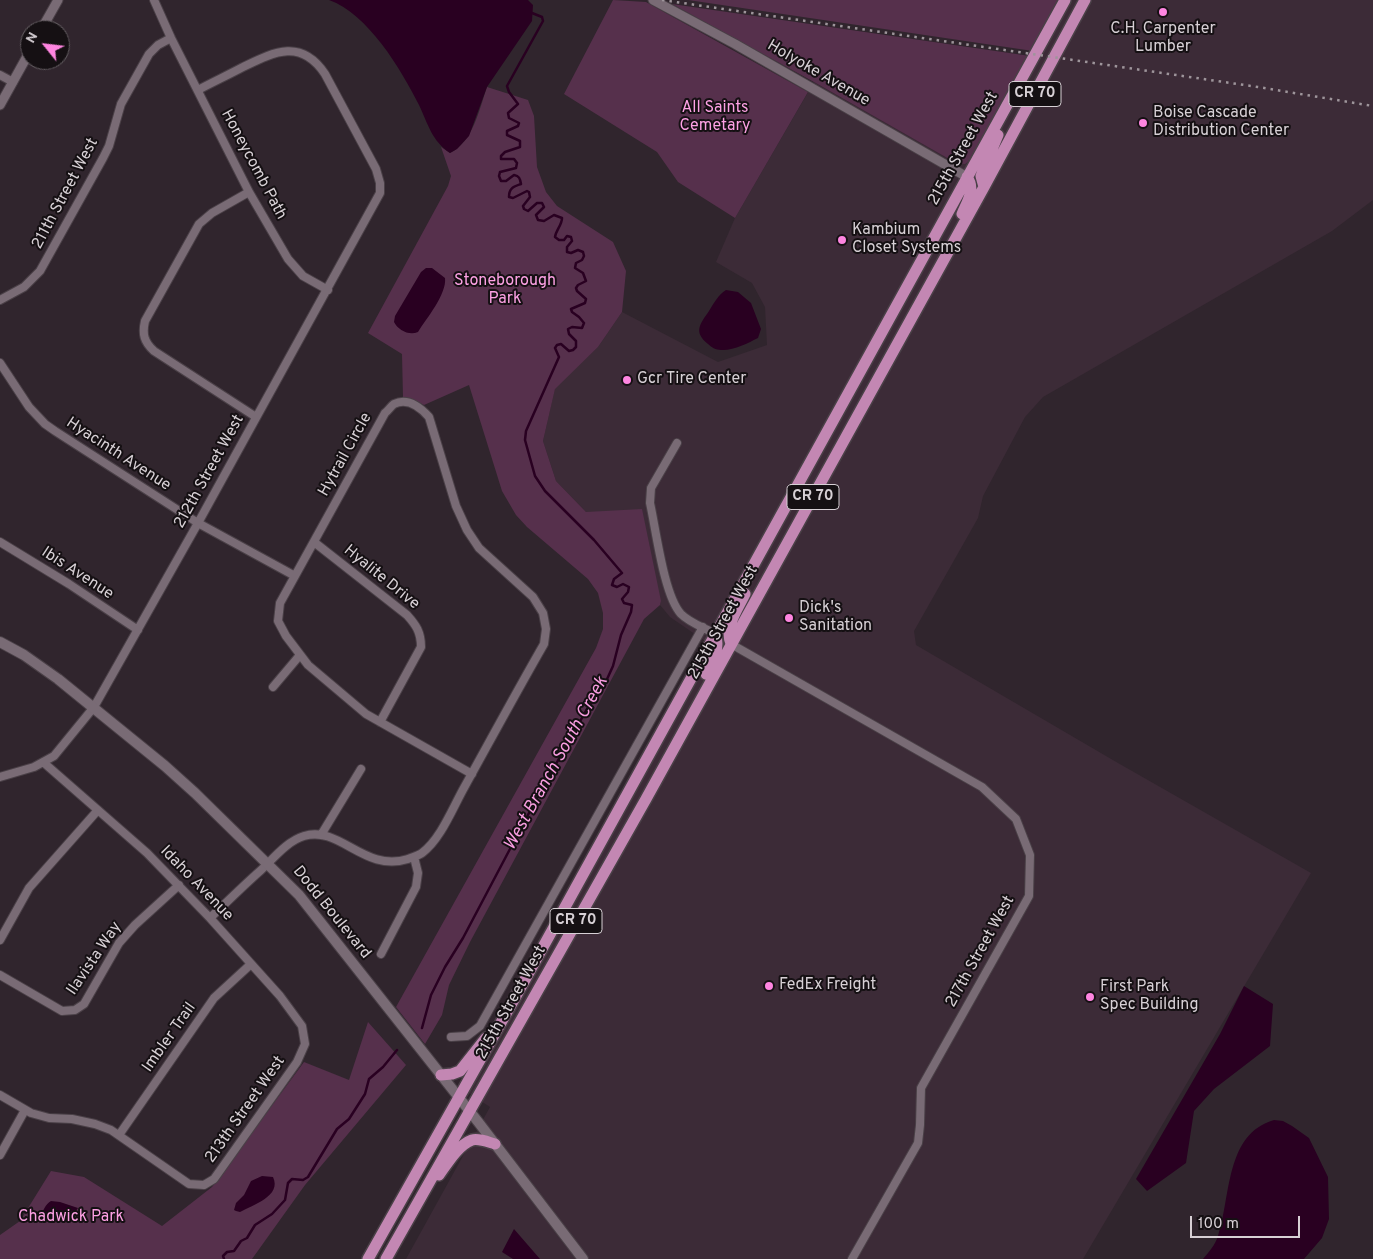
<!DOCTYPE html>
<html>
<head>
<meta charset="utf-8">
<style>
  body { margin:0 }
  #map { position:relative; width:1373px; height:1259px; overflow:hidden; background:#30252d; font-family:Overpass,sans-serif }
  canvas { display:block }
  .north { position:absolute; left:20px; top:20px; width:50px; height:50px; box-sizing:border-box; background:#151013; border:1px solid #635d61; border-radius:50%; rotate:299deg; font-size:14px; font-weight:700; line-height:20px; text-align:center; color:#d7d0d5 }
  .north::after { content:''; display:block; margin:auto; width:18px; height:22px; background:#fe85e0; clip-path:polygon(50% 0,100% 100%,50% 72%,0 100%) }
  .scale { position:absolute; left:1190px; top:1216px; width:110px; height:22px; box-sizing:border-box; border:2px solid #d7d0d5; border-top:0; padding-left:6px; font-size:15px; line-height:18px; white-space:nowrap; color:#d7d0d5; -webkit-text-stroke:4px #151013; paint-order:stroke }
</style>
</head>
<body>
<div id="map">
<canvas width="1373" height="1259"></canvas>
<div class="north">N</div>
<div class="scale">100 m</div>
</div>
<script>
const c = document.querySelector('canvas').getContext('2d');
c.lineJoin = 'round';
function paint(path, color) { c.fillStyle = color; c.fill(path, 'evenodd'); }
function trace(path, color, width, dash) { c.strokeStyle = color; c.lineWidth = width; c.lineCap = dash ? 'butt' : 'round'; c.setLineDash(dash || []); c.stroke(path); }
function drawText(font, color, halo, rows, align = 'center') {
  c.font = font + ' Overpass,sans-serif'; c.lineWidth = 4; c.setLineDash([]); c.textBaseline = 'middle'; c.strokeStyle = halo; c.fillStyle = color; for (const [text, x, y, turn = 0] of rows) {
    c.save(); c.translate(x, y); c.rotate((+turn || 0) * Math.PI / 180); c.textAlign = isNaN(turn) ? turn : align; if (halo) c.strokeText(text, 0, 0); c.fillText(text, 0, 0); c.restore();
  }
}
paint(new Path2D(`
  M1059 0H1373V200L1332 231 1043 397 1025 417 983 496 978 518 914 631 916 645 1118 763 1311 873 1083 1259H406L490 1107 458 1086 705 641 670 617 660 605 661 601 586 512 556 481 543 441 555 388 598 347 622 312 718 362 767 345 765 307 752 283 716 262 735 218 814 82 956 163 970 160 1010 87 1030 56Z`), '#3c2b37');
paint(new Path2D(`
  M613 0 646 2 808 92 735 218 678 182 657 152 564 94Z
  M688 0H1059L1033 51Z
  M672 4 1030 56 1010 87 970 160 965 164 956 163 814 82Z
  M487 87 528 100 534 116 537 167 546 192 557 206 613 242 626 271 622 312 598 347 555 389 543 441 556 481 586 512 642 509 661 601 660 605 644 619 470 942 449 985 442 1015 425 1044 396 1007 596 648 603 629V613L598 593 588 579 527 527 516 515 502 491 469 385 424 405 412 399 403 397 402 354 368 333 448 186 451 176 441 147 450 153C473 142 479 110 487 87Z
  M368 1022 406 1065 305 1185 252 1259H0V1235L20 1221 51 1171 84 1177 162 1226 212 1187 304 1062 349 1080Z`), '#56304c');
paint(new Path2D(`
  M329 0H528L533 5 532 21 487 87 469 136 457 149 450 153C432 141 428 124 419 105 401 69 368 14 329 0Z
  M426 268H432L445 278C447 294 426 319 418 332 409 336 398 330 394 322L395 316 421 272Z
  M726 290 738 292 751 303 761 329 758 338C748 343 733 351 721 350 716 350 711 347 708 344 693 332 700 324 709 311 714 303 718 295 726 290Z
  M1244 986 1273 1004 1270 1046 1214 1089 1194 1111 1186 1163 1147 1191 1136 1179 1220 1034Z
  M1274 1120 1283 1121 1292 1126 1309 1138 1328 1177 1329 1219 1322 1238 1304 1259H1203C1209 1252 1215 1245 1218 1236 1231 1197 1225 1134 1274 1120Z
  M262 1176 273 1177C282 1196 253 1205 240 1212L236 1211 234 1210 236 1203 244 1195 251 1181Z
  M51 1201 60 1202 78 1208 76 1211C65 1212 50 1219 42 1218 41 1212 46 1204 51 1201Z
  M514 1229 540 1259H513L502 1252Z`), '#290021');
trace(new Path2D(`
  M422 1028 431 995 445 967 463 938 539 794 587 709 603 688 613 666 621 635 631 612 632 605 624 603 622 599 628 592 629 587 623 584 617 587 612 585 614 579 622 573 594 540 545 491 535 476 525 440 526 431 559 357 555 348 557 345 561 344 569 351 573 350 576 347V341L569 334 568 329 572 327 582 328 584 323 579 317 572 312 571 309 585 303 586 299 577 291 576 288 578 285 586 281 583 273 575 268 576 263 582 260 584 256 583 252 578 250 571 253 567 252V247L572 241 571 237 567 236 564 240H559L555 237C556 230 562 225 562 218L554 215 544 221 538 220 536 215 544 207 542 203H537L528 211 524 209 523 206 530 197 529 192 527 191 513 198 509 197C509 188 513 187 521 184 520 178 519 176 514 175L506 181H501L499 176 500 172 516 168 517 163 514 159H501V156L505 152 520 147V141L507 135V131L518 126 519 123 509 118 508 113 518 104 509 92 507 86 543 21 542 17 532 13
  M224 1259 223 1256 227 1252 234 1251 241 1241 247 1238 255 1225 272 1214 285 1200 288 1183 292 1179 303 1180 308 1177 337 1129 349 1119 365 1094 369 1079 383 1067 397 1050`), '#290021', 2.5);
const minor = new Path2D(`
  M154 0 171 38 249 192 288 259 303 276 328 290
  M0 75 13 82
  M249 192 212 213 199 224 145 321C142 334 144 342 154 351L256 417
  M0 300 24 287 40 271 103 158 109 146 121 104 149 54 158 45 171 38
  M0 363 29 407 45 424 55 431 198 523 295 576
  M677 443 651 488 650 503C656 530 664 596 681 614 690 623 705 628 715 634
  M0 542 69 584 138 630
  M314 542 407 615C416 625 421 632 421 647L380 722
  M731 644 982 787 1016 819 1030 855 1029 896 921 1088 920 1125 918 1143 852 1259
  M273 687 300 655
  M0 777 34 767 54 756 94 707 198 523 380 193V183L376 169 325 74C301 38 274 52 243 67 228 75 213 82 198 90
  M321 835 361 769
  M210 918C227 902 243 886 260 871 273 859 287 841 304 836 340 825 364 873 408 859 412 857 418 856 422 853 441 839 453 807 465 786 491 739 517 691 544 644L546 629 543 613 533 597 479 548 467 530 456 506 429 417C421 408 408 397 394 404 391 406 388 411 385 413L280 603 278 621 286 636 308 665 366 714 472 774
  M0 940 29 888 98 810
  M381 954 416 887 418 873 414 857
  M0 975 62 1011 75 1010 84 1004 119 943 135 925 179 885
  M451 1037 467 1036 480 1026 703 627
  M0 1095 31 1113 49 1118 72 1119 95 1124 111 1130 189 1184 204 1185 214 1179 297 1062 305 1044 302 1026 280 996 210 918 147 853 43 762
  M119 1135 214 998 251 964
  M0 1155 25 1110`);
const tertiary = new Path2D(`
  M653 0 735 44 967 177
  M41 30 58 0
  M0 105 30 51`);
const secondary = new Path2D(`
  M0 642 24 655 58 679 165 766 195 793 299 895 479 1123 583 1259`);
const primary = new Path2D(`
  M984 187 981 176 998 135
  M962 214C967 202 976 189 967 177
  M731 644C724 627 738 609 745 594
  M706 674C712 662 721 648 715 634
  M441 1075 452 1074 460 1071 486 1038
  M439 1175C447 1164 458 1145 472 1140 479 1138 488 1142 495 1144
  M368 1259 516 996 1065 0
  M386 1259 646 799 984 187 1085 0`);
trace(minor, '#4a4047', 10);
trace(tertiary, '#4a4047', 11);
trace(secondary, '#4a4047', 12);
trace(primary, '#4a4047', 14);
trace(minor, '#796b75', 8);
trace(tertiary, '#796b75', 9);
trace(secondary, '#796b75', 10);
trace(primary, '#c387b3', 11);
trace(new Path2D(`
  M662 0 1258 87 1373 106`), '#9e959b', 2.5, [2.5, 5]);
for (const [x, y, r, color] of [
  [1163,12,5,"#fe85e0"],
  [1143,123,5,"#fe85e0"],
  [842,240,5,"#fe85e0"],
  [627,380,5,"#fe85e0"],
  [789,618,5,"#fe85e0"],
  [769,986,5,"#fe85e0"],
  [1090,997,5,"#fe85e0"]
]) { const dot = new Path2D(); dot.arc(x, y, r, 0, 2 * Math.PI); c.fillStyle = color; c.fill(dot); trace(dot, '#151013', 2); }
for (const [x, y, w] of [
  [1035,94,52],
  [813,497,52],
  [576,921,52]
]) { const box = new Path2D(); box.roundRect(x - w / 2, y - 12.5, w, 25, 4); c.fillStyle = '#151013'; c.fill(box); trace(box, '#d7d0d5', 1); }
drawText('bold 15px', '#d7d0d5', null, [
  ["CR 70",1035,94],
  ["CR 70",813,497],
  ["CR 70",576,921]
]);
drawText('16px', '#d7d0d5', '#151013', [
  ["C.H. Carpenter",1163,30,"center"],
  ["Lumber",1163,48,"center"],
  ["Boise Cascade",1153,114],
  ["Distribution Center",1153,132],
  ["Kambium",852,231],
  ["Closet Systems",852,249],
  ["Gcr Tire Center",637,380],
  ["Dick's",799,609],
  ["Sanitation",799,627],
  ["FedEx Freight",779,986],
  ["First Park",1100,988],
  ["Spec Building",1100,1006]
], 'left');
drawText('16px', '#d7d0d5', '#151013', [
  ["Holyoke Avenue",818,74,30],
  ["215th Street West",964,149,-61],
  ["Honeycomb Path",253,165,62],
  ["211th Street West",66,194,-62],
  ["Hyacinth Avenue",118,455,33],
  ["Hytrail Circle",346,455,-61],
  ["212th Street West",210,472,-61],
  ["Ibis Avenue",77,574,33],
  ["Hyalite Drive",381,578,39],
  ["215th Street West",724,623,-61],
  ["Idaho Avenue",196,884,46],
  ["Dodd Boulevard",331,913,51],
  ["217th Street West",981,952,-61],
  ["Ilavista Way",95,959,-56],
  ["215th Street West",512,1003,-61],
  ["Imbler Trail",170,1038,-55],
  ["213th Street West",246,1110,-55]
]);
drawText('16px', '#fda1e4', '#151013', [
  ["All Saints",715,109],
  ["Cemetary",715,127],
  ["Stoneborough",505,282],
  ["Park",505,300],
  ["Chadwick Park",71,1218]
]);
drawText('italic 18px', '#f79cdf', '#151013', [
  ["West Branch South Creek",557,764,-61]
]);
</script>
</body>
</html>
